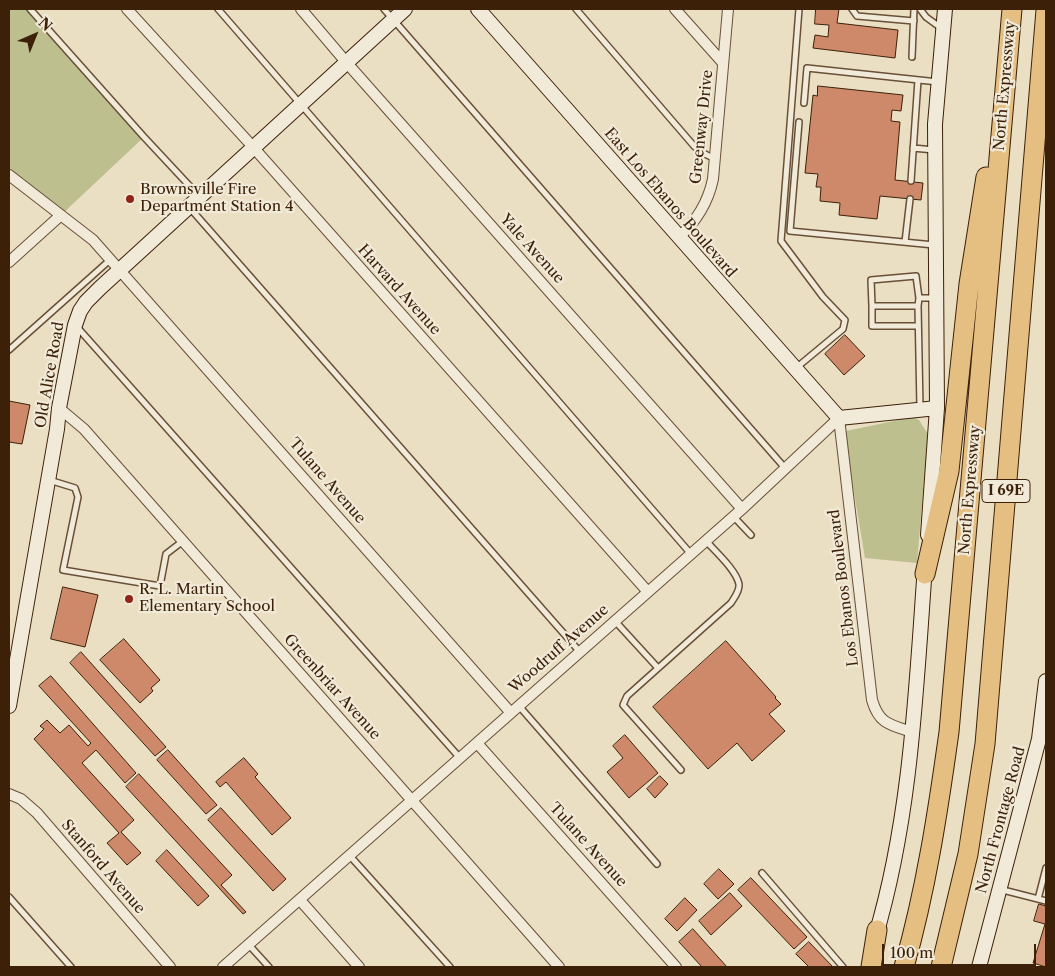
<!DOCTYPE html>
<html>
<head>
<meta charset="utf-8">
<style>
  body { margin:0 }
  #map { position:relative; width:1055px; height:976px; overflow:hidden; background:#eadec3; font-family:"Libre Caslon Text",serif }
  canvas { display:block }
  .frame { position:absolute; inset:0; border:10px solid #3c2108; pointer-events:none }
  .north { position:absolute; left:10px; top:10px; width:50px; height:50px; -webkit-text-stroke:4px #f1ead8; paint-order:stroke; rotate:44deg; font-size:14px; font-weight:700; line-height:20px; text-align:center; color:#3c2108 }
  .north::after { content:''; display:block; margin:auto; width:18px; height:22px; background:#3c2108; clip-path:polygon(50% 0,100% 100%,50% 72%,0 100%) }
  .scale { position:absolute; left:882px; top:944px; width:154px; height:22px; box-sizing:border-box; border:2px solid #3c2108; border-top:0; padding-left:6px; font-size:15px; line-height:18px; white-space:nowrap; color:#3c2108; -webkit-text-stroke:4px #f1ead8; paint-order:stroke }
</style>
</head>
<body>
<div id="map">
<canvas width="1055" height="976"></canvas>
<div class="frame"></div>
<div class="north">N</div>
<div class="scale">100 m</div>
</div>
<script>
const c = document.querySelector('canvas').getContext('2d');
c.lineJoin = 'round';
function paint(path, color) { c.fillStyle = color; c.fill(path, 'evenodd'); }
function trace(path, color, width, dash) { c.strokeStyle = color; c.lineWidth = width; c.lineCap = dash ? 'butt' : 'round'; c.setLineDash(dash || []); c.stroke(path); }
function drawText(font, color, halo, rows, align = 'center') {
  c.font = font + ' "Libre Caslon Text",serif'; c.lineWidth = 4.5; c.setLineDash([]); c.textBaseline = 'middle'; c.strokeStyle = halo; c.fillStyle = color; for (const [text, x, y, turn = 0] of rows) {
    c.save(); c.translate(x, y); c.rotate((+turn || 0) * Math.PI / 180); c.textAlign = isNaN(turn) ? turn : align; if (halo) c.strokeText(text, 0, 0); c.fillText(text, 0, 0); c.restore();
  }
}
paint(new Path2D(`
  M9 9H30L144 137 61 215 9 175Z
  M913 417 919 420 928 434 917 563 865 558 847 451 846 431Z`), '#bdbf8f');
const building = new Path2D(`
  M816 9H839L837 23 898 30 895 58 813 48 815 35 828 37 829 25 815 24Z
  M818 86 903 95 901 111 892 110 891 121 900 122 895 180 923 183 921 200 880 196 877 219 839 215 840 203 820 201 821 187H816L818 174 805 173 813 95 817 96Z
  M845 335 865 356 844 375 825 354Z
  M9 401 30 405 22 444 9 442Z
  M63 587 98 595 85 647 51 639Z
  M124 639 160 680 151 688 153 691 140 703 100 660Z
  M726 641 776 697 775 698 781 704 769 714 785 731 752 761 737 743 708 769 653 707Z
  M81 652 166 747 155 756 70 663Z
  M51 676 136 773 125 783 96 750 82 763 134 820 121 832 141 853 127 865 107 843 119 833 34 739 44 729 40 726 47 720 60 733 69 725 88 746 91 743 39 686Z
  M625 735 658 773 629 798 607 772 623 758 613 746Z
  M168 750 217 805 206 814 157 760Z
  M244 758 258 774 255 777 291 818 272 835 226 782 220 787 216 782Z
  M139 774 232 875 221 885 246 912 243 914 126 787Z
  M660 776 668 784 655 798 647 789Z
  M221 808 286 879 273 891 208 820Z
  M167 850 209 896 198 906 156 861Z
  M719 869 734 884 718 899 704 884Z
  M751 878 807 937 794 949 738 890Z
  M730 893 742 906 711 935 699 921Z
  M685 898 697 910 677 931 665 919Z
  M1039 904 1046 906V967L1033 963 1045 924 1034 921Z
  M693 929 727 967H702L679 942Z
  M809 942 833 967H809L796 954Z`);
paint(building, '#cd896a');
trace(building, '#3c2108', 1);
const lane = new Path2D(`
  M30 9 144 137 199 196
  M218 9 691 554
  M384 9 785 468
  M576 9 694 146 701 152 715 159
  M852 9 857 16 914 21
  M920 9 926 17 941 28
  M912 57 914 9
  M804 103 807 68 938 82
  M799 122 790 231 934 245
  M913 148 934 150
  M911 181 918 80
  M189 207 580 652
  M905 242 910 199
  M919 298 918 306H872L871 280 916 276 919 298H935
  M872 306V326H918
  M918 306 920 408
  M77 327 460 758
  M9 350 111 259
  M796 368 843 329 845 320 823 297 781 241 799 9
  M49 480 75 488 78 497 63 570 160 586 166 554 183 541
  M733 516 751 535
  M615 621 658 668
  M519 706 657 864
  M681 770 623 705 627 696 731 603C734 598 740 591 739 584 736 570 716 552 706 541
  M350 856 450 967
  M762 873 843 967
  M999 889 1046 901
  M9 897 71 967
  M1038 899 1046 868
  M249 945 269 967`);
const street = new Path2D(`
  M127 9 253 147 648 592
  M301 9 346 62 742 509
  M675 9 723 63
  M9 175 93 240 511 713
  M678 238C697 221 708 203 713 179L728 9
  M9 262 61 215
  M59 408 84 429 559 967
  M839 418 872 700C879 724 890 725 912 732
  M477 743 676 967
  M9 794 21 799 37 813 170 967
  M300 900 359 967
  M223 967 742 509 839 418`);
const secondary = new Path2D(`
  M478 9 839 418 937 408
  M928 535 937 408 935 124 945 9
  M9 706 57 429 59 408 75 325 80 311 86 302 100 288 405 9
  M875 938C911 818 916 690 925 566
  M979 967 1039 739 1046 681`);
const highway = new Path2D(`
  M925 574 949 471 969 284 986 177
  M871 967 877 930
  M904 967C926 890 938 811 949 732L1012 9
  M941 967 968 854 985 744 1046 10`);
trace(lane, '#685037', 8);
trace(street, '#685037', 12);
trace(secondary, '#3c2108', 16);
trace(highway, '#3c2108', 21);
trace(lane, '#f1ead8', 5);
trace(street, '#f1ead8', 10);
trace(secondary, '#f1ead8', 14);
trace(highway, '#e5bf82', 19);
for (const [x, y, r, color] of [
  [130,199,5,"#8f2418"],
  [129,599,5,"#8f2418"]
]) { const dot = new Path2D(); dot.arc(x, y, r, 0, 2 * Math.PI); c.fillStyle = color; c.fill(dot); trace(dot, '#f1ead8', 2); }
for (const [x, y, w] of [
  [1006,491,48]
]) { const box = new Path2D(); box.roundRect(x - w / 2, y - 11.5, w, 23, 4); c.fillStyle = '#f1ead8'; c.fill(box); trace(box, '#3c2108', 1); }
drawText('bold 14px', '#3c2108', null, [
  ["I 69E",1006,491]
]);
drawText('15px', '#3c2108', '#f1ead8', [
  ["North Expressway",1005,86,-85],
  ["Greenway Drive",702,127,-84],
  ["East Los Ebanos Boulevard",670,203,49],
  ["Yale Avenue",532,249,48],
  ["Harvard Avenue",399,290,48],
  ["Old Alice Road",50,375,-80],
  ["Tulane Avenue",327,481,49],
  ["North Expressway",970,490,-85],
  ["Los Ebanos Boulevard",844,588,-97],
  ["Woodruff Avenue",559,649,-41],
  ["Greenbriar Avenue",332,687,48],
  ["North Frontage Road",1001,820,-75],
  ["Tulane Avenue",588,845,48],
  ["Stanford Avenue",103,867,49]
]);
drawText('15px', '#3c2108', '#f1ead8', [
  ["Brownsville Fire",140,190],
  ["Department Station 4",140,207],
  ["R. L. Martin",139,590],
  ["Elementary School",139,607]
], 'left');
</script>
</body>
</html>
